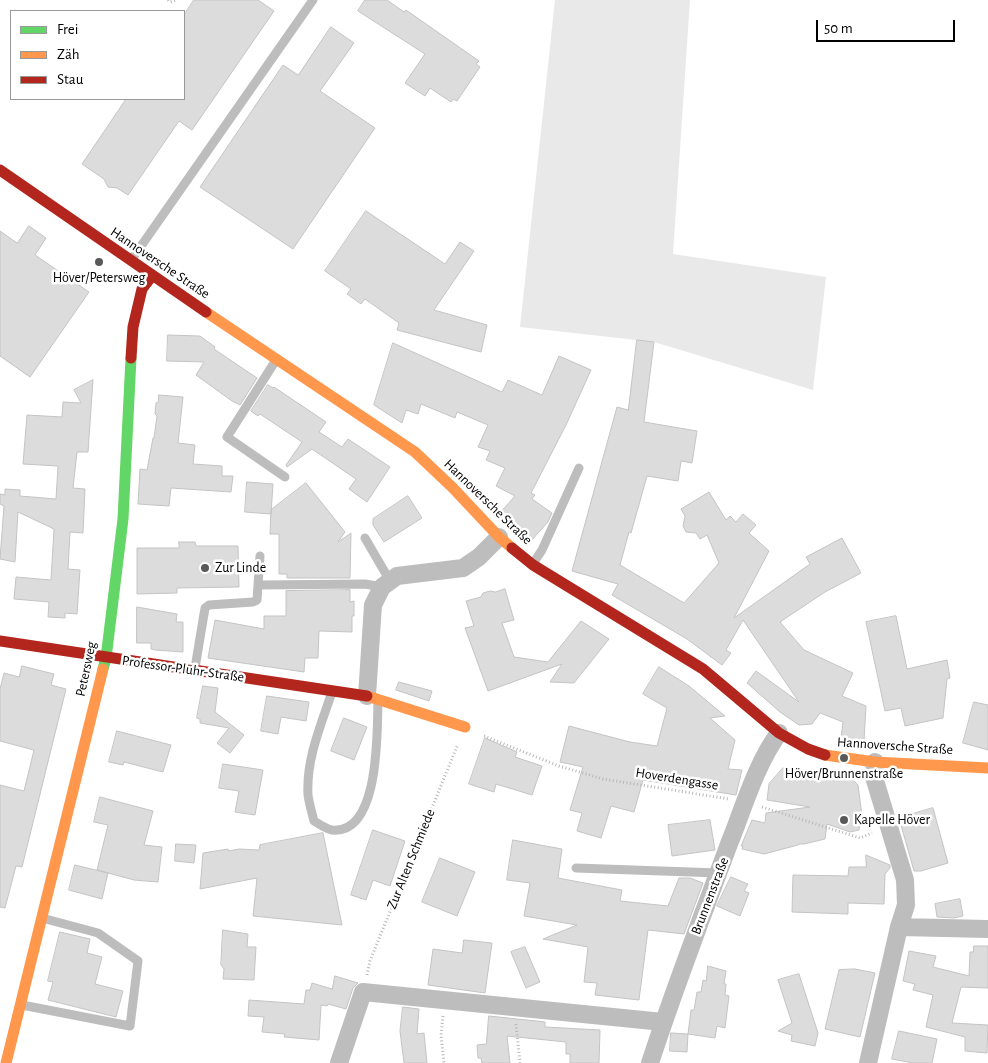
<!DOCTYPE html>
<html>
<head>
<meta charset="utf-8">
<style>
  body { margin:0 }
  #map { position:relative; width:988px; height:1063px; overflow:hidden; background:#fff; font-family:"Alegreya Sans",sans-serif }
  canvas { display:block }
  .legend { position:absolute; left:10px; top:10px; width:175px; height:90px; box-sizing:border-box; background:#fff; border:1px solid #999; margin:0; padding:6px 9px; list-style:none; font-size:15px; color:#000 }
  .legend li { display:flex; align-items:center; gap:10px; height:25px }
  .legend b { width:25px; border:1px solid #999 }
  .scale { position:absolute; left:816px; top:20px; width:139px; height:22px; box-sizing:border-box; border:2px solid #000; border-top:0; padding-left:6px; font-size:15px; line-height:18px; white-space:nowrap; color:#000; -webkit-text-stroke:4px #fff; paint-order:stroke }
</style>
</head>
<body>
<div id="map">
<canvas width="988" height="1063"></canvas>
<ul class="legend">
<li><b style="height:6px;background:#63d668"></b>Frei</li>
<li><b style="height:6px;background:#ff974d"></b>Zäh</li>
<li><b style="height:6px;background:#b3261e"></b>Stau</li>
</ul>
<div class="scale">50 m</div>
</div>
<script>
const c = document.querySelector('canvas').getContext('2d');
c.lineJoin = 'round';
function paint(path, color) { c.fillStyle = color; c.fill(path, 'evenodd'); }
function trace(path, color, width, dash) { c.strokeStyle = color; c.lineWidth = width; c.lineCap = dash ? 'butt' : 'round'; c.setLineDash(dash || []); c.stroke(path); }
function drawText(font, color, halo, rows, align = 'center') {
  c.font = font + ' "Alegreya Sans",sans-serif'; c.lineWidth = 5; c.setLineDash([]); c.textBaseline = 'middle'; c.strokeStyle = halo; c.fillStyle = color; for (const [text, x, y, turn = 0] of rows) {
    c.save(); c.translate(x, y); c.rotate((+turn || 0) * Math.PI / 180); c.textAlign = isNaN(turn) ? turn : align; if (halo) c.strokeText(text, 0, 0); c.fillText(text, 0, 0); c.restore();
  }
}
paint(new Path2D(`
  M555 0H690L673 254 826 277 813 390 654 342 520 327Z`), '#e9e9e9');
const building = new Path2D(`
  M194 0H258L274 11 192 130 179 121 128 195 117 188 108 187 104 179 82 164 126 99H184V15Z
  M365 0H387L404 12 406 10 479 61 476 64 480 67 457 101 453 99 451 102 430 88 425 96 405 83 425 54 358 11Z
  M331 27 354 43 320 91 375 128 293 249 200 187 283 65 298 75Z
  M366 211 445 264 460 242 474 251 434 310 487 325 481 352 397 330 399 323 365 299 361 304 347 294 351 289 325 271Z
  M29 226 46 238 35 255 89 292 30 377 0 356V231L17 243Z
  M168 335 200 336 215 347 214 349 257 378 240 405 232 401 196 375 204 362 167 361Z
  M637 340 654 342 644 422 697 431 692 463 681 461 678 481 647 476 631 533 629 532 620 565 684 603 719 563 707 535 700 539 696 533 686 532 683 526 685 516 681 509 709 492 726 520 730 516 736 522 743 514 756 525 749 533 769 551 734 618 810 564 806 557 842 538 861 573 825 592 780 622 804 650 853 673 842 696 866 706 864 741 841 737 843 722 820 713 812 724 799 725 780 712 747 683 756 671 799 702 743 620 726 650 731 653 722 665 687 639 612 595 618 584 572 571 617 407 628 410Z
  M393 343 502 392 508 380 542 395 559 356 591 370 566 425 531 493 535 495 532 499 552 513 548 522 530 542 499 514 515 496 496 486 505 468 486 460 490 451 478 447 488 425 457 412 455 418 421 404 418 414 406 410 402 423 374 405Z
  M93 380 88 452H77L73 488 85 489 83 533 70 532 68 569 80 570 77 614 65 613V618L48 617 49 602 14 599 16 577 51 580 54 529 18 512 15 562 0 559 4 506 0 504V494L5 495V489L20 490V496L56 499 58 466 23 464 27 415 62 417 63 402 81 403 74 390Z
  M268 385 273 388 274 387 326 422 319 432 342 447 348 439 390 467 367 502 349 489 356 479 312 449 287 467 286 465 302 442 260 414 258 416 251 411Z
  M159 395 183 397 178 443 195 445 193 464 222 466V476H233L231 492 171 488 169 506 138 504 140 469 147 470 153 438H154L157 416 155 414 156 403 158 402Z
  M247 482 273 484 271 514 245 512Z
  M306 483 345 532 338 542 351 533 350 578H287V574H279V534H270L271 510Z
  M408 496 422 518 384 542 373 525V519Z
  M179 542H195L196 546H238L239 587 177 588V593L137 594V548H179Z
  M505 589 514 620 502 623 514 657 548 662 581 621 609 639 574 683 550 682 562 664 488 691 465 628 474 626 466 601 481 597 483 593 490 591 495 592Z
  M350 590V602L354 601V616H352V632L319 631 318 658H305L304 672 208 658 215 620 264 629V616H286V591Z
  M137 607 177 614 176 622H183V652L155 650 151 649V643H137Z
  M896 616 907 669 947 660 950 678 947 679 943 718 905 726 901 708 885 711 866 622Z
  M22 666 54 674 51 685 66 689 22 867 16 866 5 908 0 907V785L24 791 34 750 0 741V689L4 673 19 677Z
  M659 667 689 686 725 716 710 718 735 740 728 769 742 770 736 795 643 780 634 812 611 806 601 838 577 831 582 813 570 810 583 767 560 762 569 726 630 742 657 746 667 708 643 694Z
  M399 682 432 691 429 701 396 690Z
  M203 686 218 688 215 712 244 735 230 753 217 743 229 728 200 723V719L197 718Z
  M267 696 309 702 306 721 281 717 278 734 261 731Z
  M974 702 988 705V750L963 743Z
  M344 718 367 727 354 760 331 751Z
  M117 731 171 745 163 772 124 762 123 765 109 762Z
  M485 738 517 752 515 757 542 766 532 795 496 784 494 792 469 784Z
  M223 764 263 770 255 815 235 812 239 791 219 788Z
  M783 768 836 774 851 778 858 785 862 816 859 830 850 832 827 824 825 839 804 844H799L798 845 764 854 742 849 743 846H741L752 820 765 823 766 813 810 807 767 800 769 784Z
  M100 797 153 811 144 845 162 847 158 882 134 880 97 870 108 825 94 822Z
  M933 808 948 863 921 871H914L899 818Z
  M710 820 715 850 672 856 668 825Z
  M373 830 405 841 390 886 373 880 366 900 351 895Z
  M323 833 342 925 253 916 257 878 200 889 203 853 228 849V851L239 849 259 850 260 845Z
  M513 840 562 849 558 878 622 890 620 901 668 906 679 878H690L703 883 684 934 648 930 639 1000 595 995 597 983 584 982 588 947 543 939 577 925 524 916 530 883 507 880Z
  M176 844 196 845 194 863 175 861Z
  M866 855 890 865V868L885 874 884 904 848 903V914L792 912 793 875 848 876 849 867H866Z
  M440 858 475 872 457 916 422 902Z
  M75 865 108 873 102 899 69 890Z
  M731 877 748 884 744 891 749 893 740 916 717 906Z
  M960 899 963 916 954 918 937 917 935 904Z
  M223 930 248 934 247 947H256L254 980 223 979 224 969 221 965Z
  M60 932 90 939 87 953 102 957 95 984 123 991 116 1017 48 1000 53 982 48 981Z
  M464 940 492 943 485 993 428 985 433 949 462 953Z
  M974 946H988V988L961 987 952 1023 988 1025 987 1053 965 1051V1037L926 1027 933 995 913 990 915 984 903 981 909 951 936 956 933 967 969 976 970 952H973Z
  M525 947 540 982 526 988 511 952Z
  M708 966 726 971 724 984H726L725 995 729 996 725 1028 717 1026 715 1038 688 1034 691 1010H694L697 992H701L703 980 706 981Z
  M855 969 875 973 860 1037 825 1029 839 970Z
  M799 974 818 1033 815 1046 791 1041 792 1035 778 1031 792 1023 778 980Z
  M335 976 358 983 353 988 346 1009 328 1004 327 1006 321 1005 319 1040 284 1037 285 1034 262 1032 264 1017 248 1016 249 1000 304 1004 306 990H310L312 983 332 989Z
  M403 1007 419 1009 417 1034 424 1033 427 1063H404L400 1031Z
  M489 1016 545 1022V1027L600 1030 599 1063H570V1054H566V1042L507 1036 510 1063H482L481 1058H478L477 1045 486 1044Z
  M899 1031 937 1039 932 1063H913L892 1059Z
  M671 1033 688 1034 687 1052 670 1051Z`);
paint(building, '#dcdcdc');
trace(building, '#c4c4c4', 1);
trace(new Path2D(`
  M168 0 170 2 177 0
  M484 736 559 766 603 779 729 799
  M762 807 860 838 872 833
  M367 975 370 961 457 746
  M443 1016 441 1035 444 1063
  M516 1024 520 1063`), '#b8b8b8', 3, [1, 2.5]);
trace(new Path2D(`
  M132 259 313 0
  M276 360 227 437 285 477
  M365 538 390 581
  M534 562 542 550 579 468
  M259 585 365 584 382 587
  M195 668 205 608 209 605 253 602 257 600 260 556
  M332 692C321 725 306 759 308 795 309 803 312 813 314 821 319 824 326 829 332 830 380 835 377 732 378 700
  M576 868 719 873
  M22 1005 130 1026 138 961 98 933 42 918`), '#bdbdbd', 9);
trace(new Path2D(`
  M367 696 373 605 382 587 397 576 463 568 479 557 499 537
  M899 927 988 929
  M339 1063 363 992 663 1022
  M650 1063C674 989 702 917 729 844 743 809 757 762 779 733
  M868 1063 899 927 906 905 905 880 874 777 875 762`), '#bdbdbd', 18);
trace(new Path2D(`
  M103 669 106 658 123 519 131 358`), '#63d668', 11);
trace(new Path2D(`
  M206 312 415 452 453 488 499 537 512 548
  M367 696 465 727
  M825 755 875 762 988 768
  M6 1063 103 669`), '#ff974d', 11);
trace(new Path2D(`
  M0 170 206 312
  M131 358 133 327 142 289 152 276
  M512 548 533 565 703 669 779 733 808 749 825 755
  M0 641 367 696`), '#b3261e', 11);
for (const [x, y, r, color] of [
  [99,262,5,"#595959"],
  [205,568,5,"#595959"],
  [844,758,5,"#595959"],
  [844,820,5,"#595959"]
]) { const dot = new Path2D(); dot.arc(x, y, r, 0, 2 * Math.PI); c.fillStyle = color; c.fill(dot); trace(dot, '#fff', 2); }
drawText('14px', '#000', '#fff', [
  ["Hannoversche Straße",160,263,34],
  ["Hannoversche Straße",488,502,44],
  ["Petersweg",86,669,-78],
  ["Professor-Plühr-Straße",183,669,8],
  ["Hannoversche Straße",895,746,4],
  ["Hoverdengasse",677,779,9],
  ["Zur Alten Schmiede",411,859,-68],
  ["Brunnenstraße",710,896,-69]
]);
drawText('14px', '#000', '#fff', [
  ["Höver/Petersweg",99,278],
  ["Zur Linde",215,568,"left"],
  ["Höver/Brunnenstraße",844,774],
  ["Kapelle Höver",854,820,"left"]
]);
</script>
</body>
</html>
